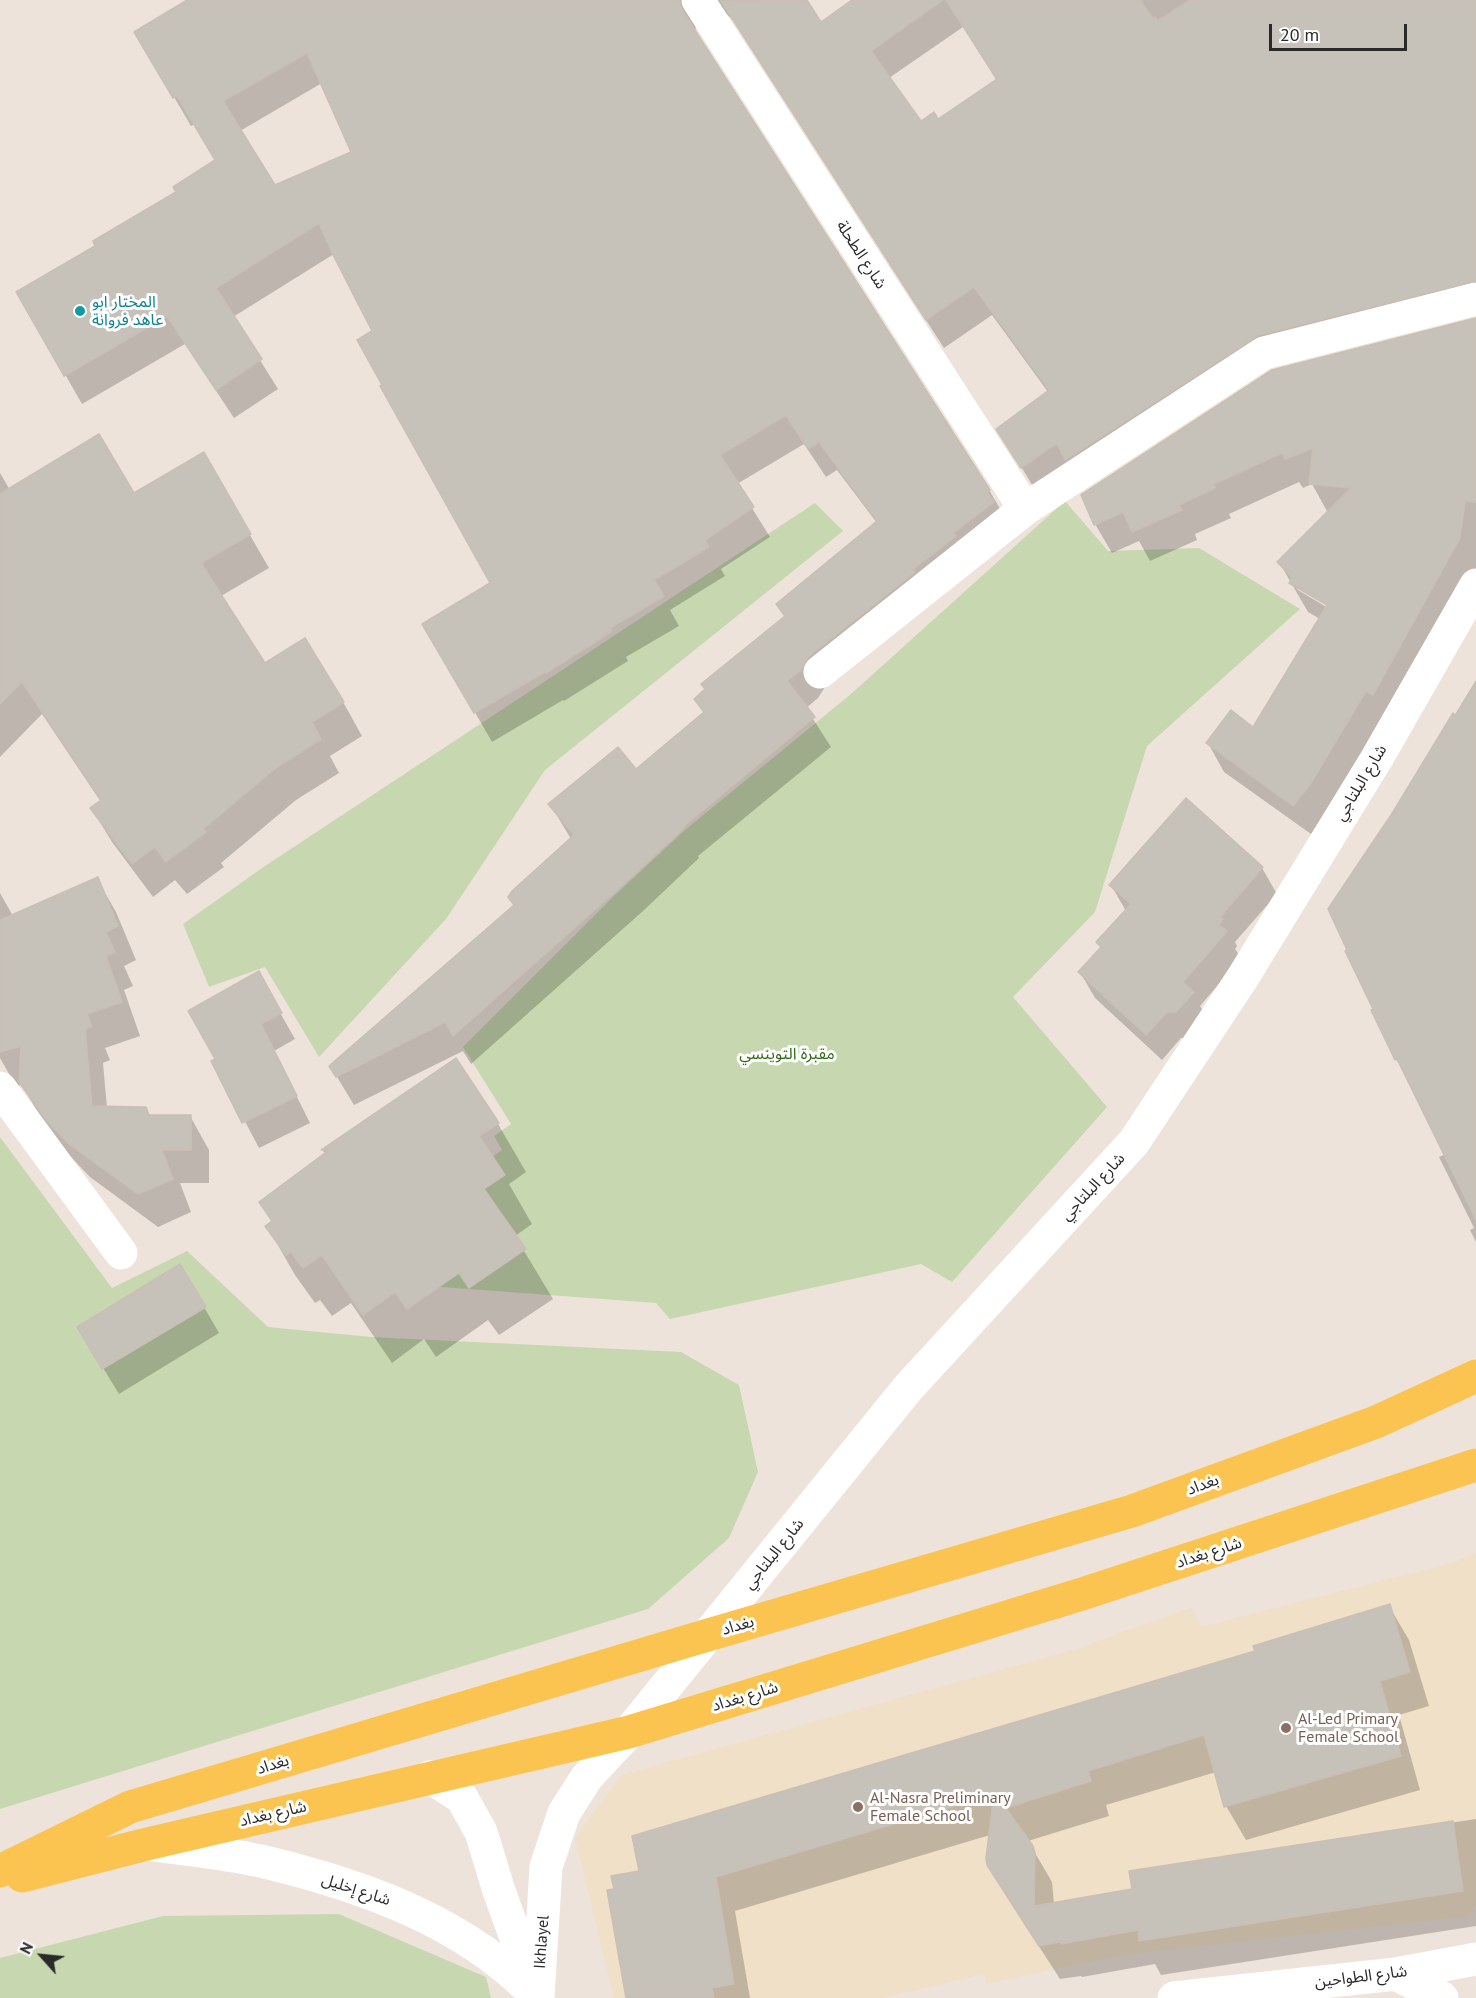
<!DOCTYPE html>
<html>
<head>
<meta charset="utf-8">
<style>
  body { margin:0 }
  #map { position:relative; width:1476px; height:1998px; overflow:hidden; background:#ede3da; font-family:"PT Sans",sans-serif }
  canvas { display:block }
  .north { position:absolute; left:12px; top:1926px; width:60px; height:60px; -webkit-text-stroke:4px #fff; paint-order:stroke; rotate:297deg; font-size:16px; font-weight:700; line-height:24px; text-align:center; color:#2a2a2a }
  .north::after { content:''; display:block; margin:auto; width:21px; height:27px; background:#2a2a2a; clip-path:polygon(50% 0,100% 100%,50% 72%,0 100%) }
  .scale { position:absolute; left:1269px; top:24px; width:138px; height:27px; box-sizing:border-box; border:3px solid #2a2a2a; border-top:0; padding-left:8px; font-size:18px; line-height:21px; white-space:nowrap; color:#2a2a2a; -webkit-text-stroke:4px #fff; paint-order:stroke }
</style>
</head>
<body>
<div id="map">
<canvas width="1476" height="1998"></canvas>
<div class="north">N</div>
<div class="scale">20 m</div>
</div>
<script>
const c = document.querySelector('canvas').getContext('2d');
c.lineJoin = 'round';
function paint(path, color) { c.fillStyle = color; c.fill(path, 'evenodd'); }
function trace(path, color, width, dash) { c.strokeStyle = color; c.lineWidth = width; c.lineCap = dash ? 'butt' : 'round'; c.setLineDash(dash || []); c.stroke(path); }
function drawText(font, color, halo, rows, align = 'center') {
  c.font = font + ' "PT Sans","Noto Sans Arabic",sans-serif'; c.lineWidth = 6; c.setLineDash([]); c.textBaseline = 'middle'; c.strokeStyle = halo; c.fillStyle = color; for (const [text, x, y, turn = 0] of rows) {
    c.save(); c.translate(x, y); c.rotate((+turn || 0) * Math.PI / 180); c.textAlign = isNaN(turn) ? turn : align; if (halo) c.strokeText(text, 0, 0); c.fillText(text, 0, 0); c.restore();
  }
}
paint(new Path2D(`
  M1476 1552V1905H1474L1470 1916 1146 1952 1092 1961 986 1984 983 1974 883 1998H614L575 1838 621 1775 1073 1650 1192 1607 1201 1627 1455 1562Z`), '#f0e0c8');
paint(new Path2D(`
  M1065 501 1108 551 1199 548 1300 609 1147 746 1095 912 1013 997 1107 1107 952 1282 921 1264 670 1319 656 1303 414 1285 459 1180 502 1150 494 1136 511 1124 463 1047 615 895 685 830 851 694Z
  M815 503 843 531 545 770 446 919 319 1057 265 967 209 987 183 924 265 866Z
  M0 1137 112 1288 187 1251 268 1327 371 1337 681 1352 739 1385 758 1472 729 1538 648 1609 0 1809Z
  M339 1914 486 1977 491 1998H0V1958L163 1916Z`), '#c7d8b0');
paint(new Path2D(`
  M190 0H805L820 24 855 0H1476V313L1276 364 1039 496 998 429 1048 392 992 315 944 348 732 19 725 13 697 22 695 31 697 35 989 490 1006 519 825 687 818 698 806 708 831 747 698 856 699 858 643 911 471 1064 463 1051 354 1105 331 1067 515 906 571 839 550 804 635 771 704 714 696 699 785 617 778 605 877 523 837 470 826 477 804 444 737 484 770 537 721 569 725 576 670 610 679 626 626 657 628 661 564 701 563 700 492 742 424 624 492 584 384 385 374 331 334 254 233 317 278 389 234 418 185 344 82 404 18 292 97 247 178 193 217 161 195 124 191 126 136 32ZM963 27 997 81 938 121 921 123 889 78ZM322 83 353 153 275 187 240 131Z
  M1476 320V568L1390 723 1311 834 1224 772 1208 743 1254 729 1320 619 1308 612 1279 562 1328 513 1312 484 1303 488 1299 482 1229 514 1231 518 1195 534 1197 540 1150 561 1139 541 1112 553 1095 524ZM1293 584 1334 608 1333 611 1298 590Z
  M203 454 269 568 221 596 264 665 343 702 362 736 330 756 339 773 296 800 221 863 224 867 187 894 175 880 153 897 112 842 92 809 101 802 42 714 0 757V473L10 490 133 495Z
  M1476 680V1242L1470 1230 1474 1228 1439 1157 1446 1154 1395 813Z
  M1262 868 1277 894 1235 942 1237 946 1235 949 1241 958 1200 1006 1208 1019 1191 1038H1181L1162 1060 1095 998 1080 972 1101 949 1098 942 1126 911 1111 885Z
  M97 879 116 912 136 960 124 966 133 986 124 990 140 1036 105 1048 110 1060 103 1063 107 1108H145L150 1116H190L209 1150V1183H180L191 1212 158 1227 90 1177 69 1155 40 1116 22 1085 16 1086 0 1058V893L13 916Z
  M258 974 295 1039 274 1051 310 1123 259 1148 213 1061 217 1059Z
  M455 1060 498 1124 526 1172 509 1184 532 1224 515 1236 553 1299 499 1335 488 1320 436 1357 424 1339 392 1363 351 1303 332 1316 320 1300 315 1303 295 1275 267 1226 272 1222 261 1203 326 1155 323 1151Z
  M204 1307 219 1333 119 1394 94 1353Z
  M1389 1606 1409 1640 1429 1706 1399 1715 1420 1790 1246 1840 1226 1806 1216 1772 1106 1805 1109 1816 1028 1841 1052 1882 1054 1904 1134 1890 1131 1872 1476 1819V1926L1161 1975 1155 1964 1082 1977 1081 1976 1060 1979 1009 1900 988 1865 990 1835 735 1911 750 1998H628L616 1891 640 1872Z`), '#0003');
const building = new Path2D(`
  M187 0H679L682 10 990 490 987 492 994 502 953 533 956 536 913 569 915 572 808 657 802 669 787 681 815 717 683 827 684 828 626 882 453 1036 445 1022 336 1077 329 1066 514 905 508 897 512 891 574 835 548 804 618 747 636 769 704 712 694 699 705 689 701 684 785 616 776 604 877 521 819 442 808 449 786 415 720 455 754 507 705 540 709 547 654 580 664 596 610 628 612 631 546 673 545 672 474 713 422 624 490 583 380 386 382 385 357 340 372 331 332 253 319 223 216 288 262 359 216 390 167 316 64 376 16 292 95 246 93 241 176 192 173 187 215 160 177 96 173 98 134 32ZM307 53 351 152 275 185 223 101Z
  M807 0 821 22 852 0H943L871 51 921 121 934 112 938 119 997 79 946 0H1140L1153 19 1155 17 1158 21 1190 0H1476V281L1259 335 1065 460 1057 443 1021 468 996 429 1049 390 974 287 926 320 721 1Z
  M1476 318V502L1465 501 1460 538 1373 695 1366 691 1311 783 1293 806 1206 743 1231 710 1253 727 1327 605 1289 583 1292 577 1277 562 1351 488 1309 484 1313 448 1285 459 1282 453 1214 484 1215 488 1179 505 1182 510 1132 532 1123 512 1094 525 1081 495 1272 370Z
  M99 434 134 493 204 452 251 534 201 563 265 663 305 638 344 702 312 722 321 739 277 767 203 829 206 832 166 862 155 847 132 864 90 808 101 800 22 682 0 704V494Z
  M1476 683V1220L1397 1059 1395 1060 1371 1010 1373 1009 1345 951 1347 950 1328 909 1393 812 1453 713 1455 716Z
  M1186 798 1263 867 1220 917 1223 919 1219 925 1227 931 1183 982 1194 992 1176 1012H1167L1146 1035 1078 972 1101 947 1096 942 1131 904 1109 885Z
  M98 877 118 926 106 932 115 952 106 956 122 1002 87 1014 92 1027 85 1029 92 1106 146 1107 149 1115H191V1150H162L173 1179 138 1194 69 1144 48 1122 19 1082 21 1046 0 1052V920Z
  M259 971 282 1013 261 1024 297 1096 242 1123 211 1061 215 1059 188 1011Z
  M456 1058 499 1123 479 1136 505 1175 484 1189 526 1249 469 1288 459 1273 407 1309 395 1292 363 1315 322 1255 303 1268 291 1252 286 1255 265 1226 272 1221 259 1202 329 1150H321Z
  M180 1264 206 1307 102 1369 77 1327Z
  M1390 1604 1410 1672 1380 1681 1401 1756 1224 1807 1204 1735 1088 1771 1091 1781 1006 1808 1033 1846 1035 1853 1034 1906 1132 1889 1129 1871 1453 1821 1463 1891 1139 1941 1138 1930 1061 1944 1060 1942 1039 1946 987 1865 986 1858 994 1794 716 1877 734 1984 712 1988 714 1998H626L607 1890 614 1889 611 1876 639 1871 632 1836 1255 1651 1253 1646Z`);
paint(building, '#c7c2b9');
trace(building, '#c9bfb4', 1.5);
trace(new Path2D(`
  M698 0 1025 509
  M820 672 1025 509 1264 353 1476 299
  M0 1088 121 1253
  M430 1777 462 1798 481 1832 499 1891 533 1985
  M147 1844C188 1850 230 1853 269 1863 367 1887 467 1923 538 1998
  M1396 1974 1442 1998
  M538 1998 546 1867 564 1813 587 1777 629 1732 908 1388 1134 1142 1243 977 1377 758 1476 585
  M1174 1998 1396 1974 1476 1959`), '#fff', 33);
trace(new Path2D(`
  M0 1871 130 1807 708 1635 1132 1511 1376 1422 1476 1376
  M22 1876 147 1844 629 1732 1082 1594 1476 1465`), '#fbc451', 33);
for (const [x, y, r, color] of [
  [80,311,6,"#0f9aa8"],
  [1286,1728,6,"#8d6e63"],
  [858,1807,6,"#8d6e63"]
]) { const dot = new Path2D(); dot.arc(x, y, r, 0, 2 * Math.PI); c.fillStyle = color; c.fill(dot); trace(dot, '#fff', 2); }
drawText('16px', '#2a2a2a', '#fff', [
  ["شارع الطحلة",861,255,57],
  ["شارع البلتاجي",1361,783,-59],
  ["شارع البلتاجي",1093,1187,-47],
  ["بغداد",1203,1485,-20],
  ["شارع بغداد",1209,1553,-18],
  ["شارع البلتاجي",774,1554,-51],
  ["بغداد",738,1626,-16],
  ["شارع بغداد",745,1697,-17],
  ["بغداد",273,1765,-17],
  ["شارع بغداد",273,1814,-13],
  ["شارع إخليل",356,1890,18],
  ["Ikhlayel",542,1942,-86],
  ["شارع الطواحين",1361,1977,-7]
]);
drawText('16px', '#0d838f', '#fff', [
  ["المختار ابو",92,302],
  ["عاهد فروانة",92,320]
], 'left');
drawText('16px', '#2f6c14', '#fff', [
  ["مقبرة التوينسي",787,1054]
]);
drawText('16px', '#785e54', '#fff', [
  ["Al-Led Primary",1298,1719],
  ["Female School",1298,1737],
  ["Al-Nasra Preliminary",870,1798],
  ["Female School",870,1816]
], 'left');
</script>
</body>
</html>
